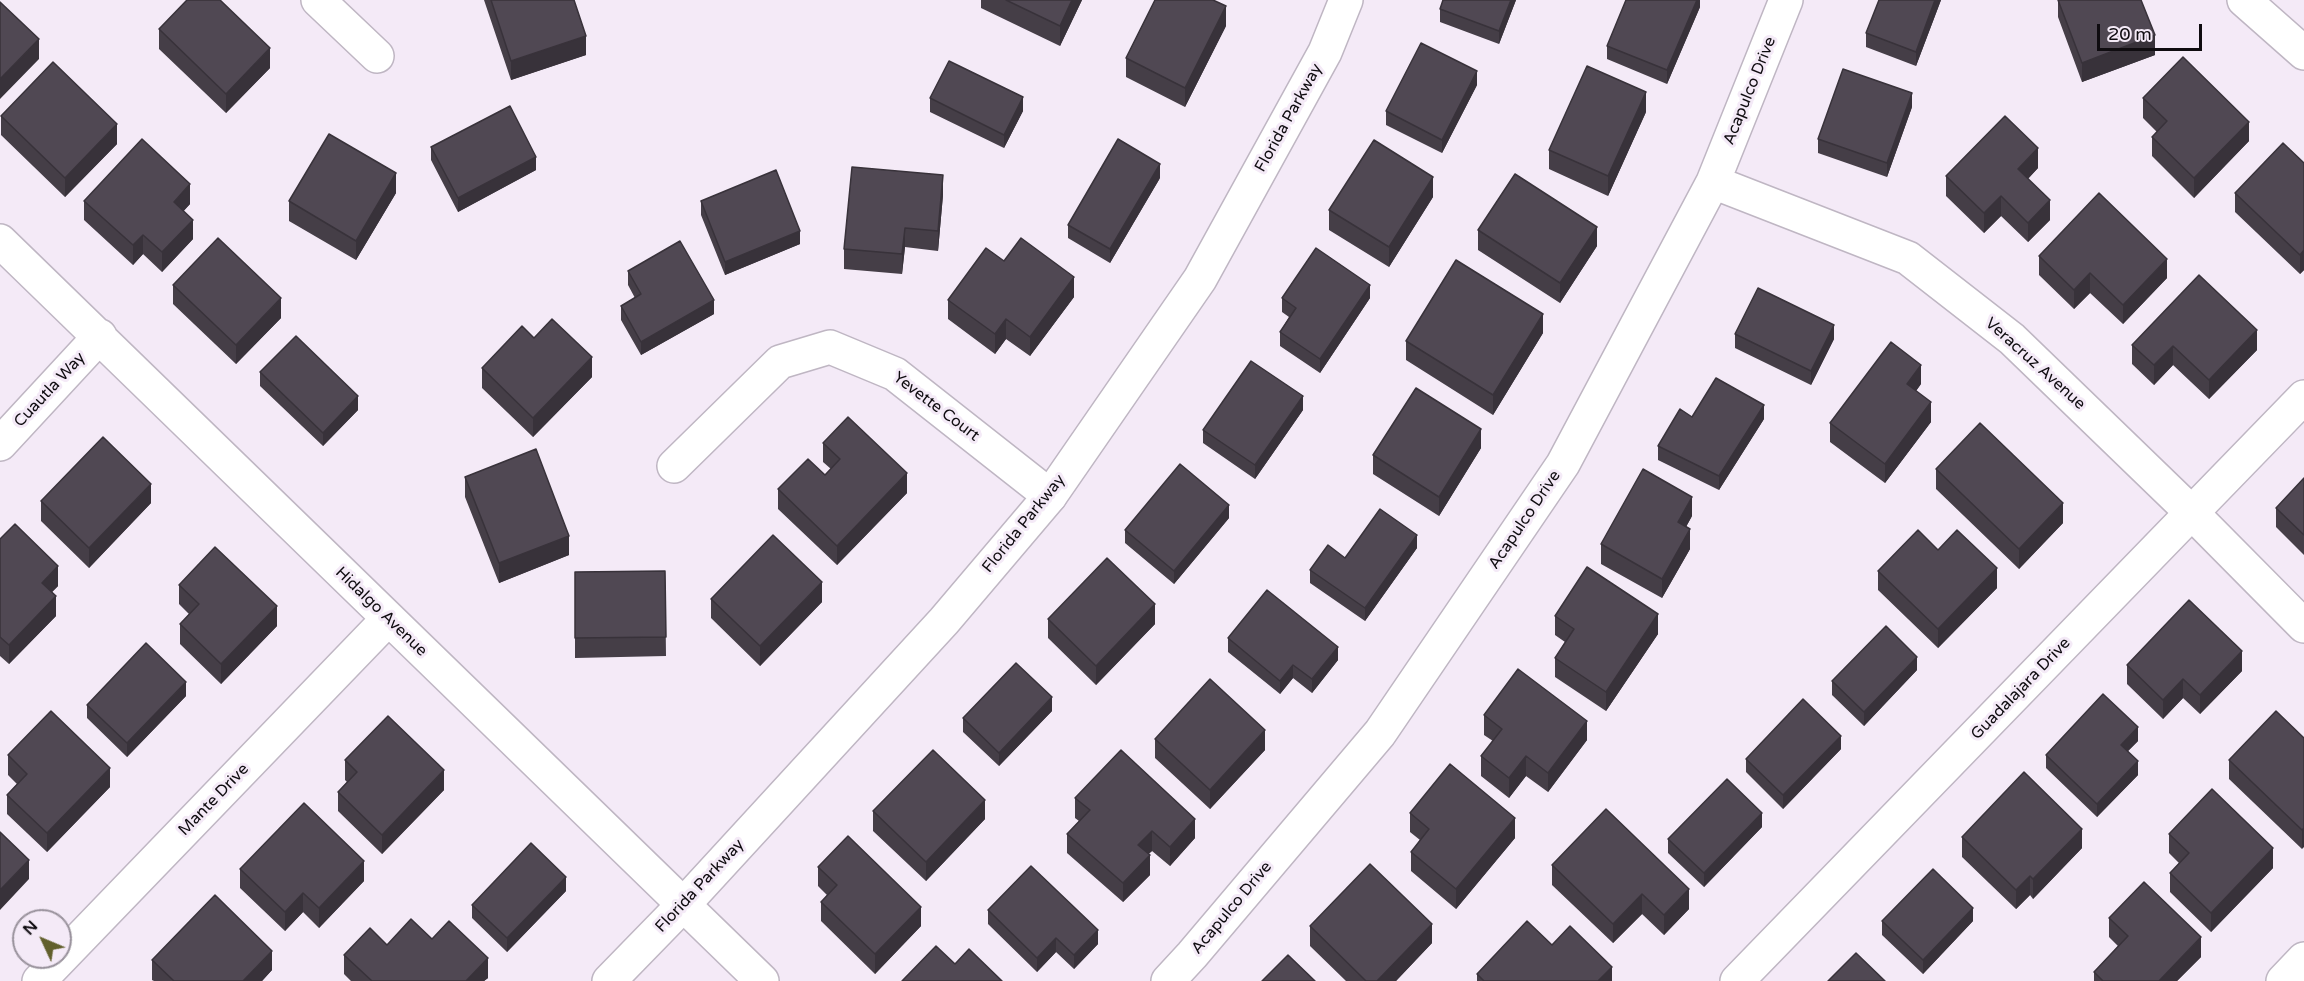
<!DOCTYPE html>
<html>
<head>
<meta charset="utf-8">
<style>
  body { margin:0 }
  #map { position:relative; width:2304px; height:981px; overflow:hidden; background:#f4eaf7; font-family:"Varela Round",sans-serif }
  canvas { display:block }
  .north { position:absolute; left:12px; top:909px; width:60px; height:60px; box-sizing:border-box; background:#f4eaf7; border:2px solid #98919b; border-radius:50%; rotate:314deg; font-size:16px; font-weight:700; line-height:24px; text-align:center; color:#0f0c10 }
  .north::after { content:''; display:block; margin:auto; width:21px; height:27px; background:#62602d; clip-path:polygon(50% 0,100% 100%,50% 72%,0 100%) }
  .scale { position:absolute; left:2097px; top:24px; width:105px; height:27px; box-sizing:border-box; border:3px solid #0f0c10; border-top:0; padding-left:8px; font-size:18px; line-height:21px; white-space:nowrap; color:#0f0c10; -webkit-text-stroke:4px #f4eaf7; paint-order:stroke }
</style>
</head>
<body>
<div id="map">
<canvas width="2304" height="981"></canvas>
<div class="north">N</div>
<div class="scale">20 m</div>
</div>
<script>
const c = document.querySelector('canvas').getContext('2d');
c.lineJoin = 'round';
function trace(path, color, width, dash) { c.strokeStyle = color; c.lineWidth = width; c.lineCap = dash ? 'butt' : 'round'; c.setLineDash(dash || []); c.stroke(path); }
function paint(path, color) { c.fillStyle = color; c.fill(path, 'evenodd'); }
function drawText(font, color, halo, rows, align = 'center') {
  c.font = font + ' "Varela Round",sans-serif'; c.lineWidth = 6; c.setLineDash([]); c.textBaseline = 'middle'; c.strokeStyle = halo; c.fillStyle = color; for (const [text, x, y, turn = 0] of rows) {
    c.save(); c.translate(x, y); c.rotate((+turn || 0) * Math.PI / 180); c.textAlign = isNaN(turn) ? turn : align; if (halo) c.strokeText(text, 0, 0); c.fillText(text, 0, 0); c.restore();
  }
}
const street = new Path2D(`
  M318 0 377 56
  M2244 0 2304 53
  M1713 182 1908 258 2012 339 2192 513 2304 626
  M0 241 762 981
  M0 444 100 336
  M674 466 780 362 830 347 895 374 1050 496
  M39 981 388 619
  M1168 981 1192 955 1380 733 1563 464 1713 182 1786 0
  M1737 981 2304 397
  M2283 981 2304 959`);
const secondary = new Path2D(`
  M609 981 684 904 944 621 1050 496 1200 279 1325 52 1346 0`);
trace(street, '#bfb6c3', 36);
trace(secondary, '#bfb6c3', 36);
trace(street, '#fff', 33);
trace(secondary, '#fff', 33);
paint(new Path2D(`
  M484 0H574L586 55 511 80Z
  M981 0H1082L1060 46 981 8Z
  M1443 0H1516L1499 44 1440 22V9Z
  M1700 0V7L1667 84 1607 59V46Z
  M1879 0H1941L1916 66 1866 47V33Z
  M2058 0H2141L2155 55 2082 82 2058 17Z
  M1226 26 1185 107 1126 77V58Z
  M159 29 270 68 226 113 159 49Z
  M1477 85 1442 153 1386 125V111Z
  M930 98 1023 111 1004 148 930 112Z
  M2143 98 2249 141 2194 198 2152 156V137L2157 132 2143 118Z
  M1912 107 1887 177 1818 153V139Z
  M1646 112 1608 196 1549 169V150Z
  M1 116 117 144 65 197 1 135Z
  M431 147 536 170 458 212 431 160Z
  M2304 163V270L2300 274 2235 212V193Z
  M2038 168 2028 179 2050 220 2028 242 2001 216 1984 233 1946 196V176Z
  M1160 178 1110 263 1068 238V225Z
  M396 193 356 260 289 221V201Z
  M943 195 938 251 905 247 902 274 844 269V249Z
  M1433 197 1389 267 1329 230V210Z
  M84 201 190 204 183 211 193 239 162 272 143 254 133 265 84 220Z
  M701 201 800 244 725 275 701 215Z
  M1478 230 1597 246 1560 303 1478 250Z
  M2039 256 2167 278 2123 324 2090 293 2074 309 2039 275Z
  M1004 261 1074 297 1030 356 1006 339 995 354 948 319V300Z
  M628 271 714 314 641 355 621 320V306L635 298 628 285Z
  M2199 275 2257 350 2209 399 2173 365 2154 385 2132 364V345Z
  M173 285 281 318 236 364 173 304Z
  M1282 298H1370L1320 373 1280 346V332L1289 317 1282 312Z
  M1543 333 1493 415 1406 360V341Z
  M1735 334 1834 339 1811 385 1735 348Z
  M534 338 592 377 533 437 482 388V368Z
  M260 372 358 410 323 446 260 386Z
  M1921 384 1916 391 1931 422 1885 483 1830 442V423Z
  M1303 410 1255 479 1203 443V430Z
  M1764 419 1719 490 1658 460V446Z
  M823 443 907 493 837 565 778 509V489L825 475 831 469 823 462Z
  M1481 448 1439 516 1373 474V455Z
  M1936 469 2063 523 2019 569 1936 489Z
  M465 477 569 555 499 583 465 497Z
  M2304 478V555L2276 527V508Z
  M41 501 151 503 89 568 41 521Z
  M1692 516 1686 527 1690 549 1662 598 1601 564V544Z
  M1229 518 1174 584 1125 543V530Z
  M0 539 58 586 52 592 56 616 9 664 0 656Z
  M1417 548 1365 621 1310 583V570L1345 558Z
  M1938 550 1997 588 1938 648 1878 590V571Z
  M665 571 666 656 575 658V572Z
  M179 585 277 626 221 684 180 644V624L189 614 179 604Z
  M711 599 822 602 760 666 711 618Z
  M1555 616 1658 634 1606 711 1555 677V658L1565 642 1555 635Z
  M1048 619 1155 624 1096 685 1048 638Z
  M1228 638 1338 660 1312 693 1293 678 1280 694 1228 652Z
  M2127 665 2242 671 2200 714 2183 698 2163 719 2127 684Z
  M1917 670 1864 726 1832 695V681Z
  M186 696 127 757 87 718V705Z
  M1052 711 999 766 963 732V718Z
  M1484 715 1587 740 1548 792 1526 776 1509 798 1481 776V756L1493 741 1484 735Z
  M2304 738 2302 849 2229 779V760Z
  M1155 739 1265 750 1210 809 1155 758Z
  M2138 741 2128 751 2138 775 2097 817 2046 768V755Z
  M1841 749 1783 809 1746 772V759Z
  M8 755 110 787 47 852 7 814V795L17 784 8 775Z
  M345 760 444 790 382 854 338 811V792L347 782 345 780Z
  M1075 798 1195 838 1170 866 1152 851 1148 854 1150 875 1123 902 1067 853V834L1079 821 1075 818Z
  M873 811 985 819 926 881 873 831Z
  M1410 813 1515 838 1456 909 1411 871V852L1420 840 1410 832Z
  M1762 827 1704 887 1668 853V839Z
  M2169 834 2273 868 2211 932 2170 892V873L2179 863 2169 853Z
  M1962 837 2082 848 2033 899 2030 895 2016 909 1962 857Z
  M1552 865 1689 909 1664 935 1642 914 1613 943 1552 885Z
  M818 867 921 926 875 974 821 921V902L827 895 818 886Z
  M240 869 364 881 319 928 303 912 285 931 240 888Z
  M566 891 507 952 472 918V905Z
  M988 910 1098 944 1074 969 1056 952 1037 972 988 924Z
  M2109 918 2201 957 2177 981H2094V972L2118 946 2109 937Z
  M1882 921H1973L1923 974 1882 935Z
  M1310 926 1432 943 1396 981H1346L1310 946Z
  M432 939 488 978 484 981H351L344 974V955L387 945Z
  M1552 945 1612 981H1477V974Z
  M152 960 272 970 262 981H154L152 980Z`), '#453e47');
paint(new Path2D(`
  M1072 0H1082L1060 46V26Z
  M1511 0H1516L1499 44V31Z
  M1697 0H1700V7L1667 84V70Z
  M1935 0H1941L1916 66V52Z
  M1226 6V26L1185 107V88Z
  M2155 35V55L2082 82V63Z
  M586 36V55L511 80V61Z
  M39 39V59L0 99V79Z
  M270 48V68L226 113V94Z
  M1477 71V85L1442 153V140Z
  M1646 92V112L1608 196V176Z
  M1912 93V107L1887 177V163Z
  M1023 97V111L1004 148V135Z
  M2249 122V141L2194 198V178Z
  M117 124V144L65 197V178Z
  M2038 148V168L2018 189V169Z
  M536 157V170L458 212V198Z
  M1160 164V178L1110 263V249Z
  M396 173V193L356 260V241Z
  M943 175V195L938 251V231Z
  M1433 177V197L1389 267V247Z
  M190 184V204L174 222V202Z
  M2001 196V216L1984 233V213Z
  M2050 200V220L2028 242V223Z
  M193 220V239L162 272V252Z
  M1597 227V246L1560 303V283Z
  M905 228V247L902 274V254Z
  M800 231V244L725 275V262Z
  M143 235V254L133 265V245Z
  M2304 250V270L2300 274V255Z
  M2167 259V278L2123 324V305Z
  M2090 273V293L2074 309V290Z
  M1074 277V297L1030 356V337Z
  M1370 285V298L1320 373V359Z
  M281 298V318L236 364V345Z
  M714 300V314L641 355V342Z
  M1543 314V333L1493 415V395Z
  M1006 319V339L995 354V334Z
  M1834 325V339L1811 385V371Z
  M2257 330V350L2209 399V380Z
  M2173 346V365L2154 385V365Z
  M592 357V377L533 437V418Z
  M1921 365V384L1907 403V384Z
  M358 396V410L323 446V433Z
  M1303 396V410L1255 479V465Z
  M1931 402V422L1885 483V464Z
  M1764 405V419L1719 490V476Z
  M1481 429V448L1439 516V497Z
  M907 473V493L837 565V546Z
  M151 484V503L89 568V548Z
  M1692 497V516L1678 541V522Z
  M2063 503V523L2019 569V549Z
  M1229 505V518L1174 584V571Z
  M1690 529V549L1662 598V579Z
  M1417 535V548L1365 621V608Z
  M569 536V555L499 583V563Z
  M58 566V586L42 602V583Z
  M1997 568V588L1938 648V629Z
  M822 582V602L760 666V646Z
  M56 596V616L9 664V645Z
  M1155 604V624L1096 685V666Z
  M277 606V626L221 684V664Z
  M1658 614V634L1606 711V692Z
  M1338 647V660L1312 693V679Z
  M2242 651V671L2200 714V695Z
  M1917 657V670L1864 726V712Z
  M1293 665V678L1280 694V681Z
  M2183 679V698L2163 719V700Z
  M186 682V696L127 757V743Z
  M1052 697V711L999 766V753Z
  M1587 721V740L1548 792V773Z
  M2138 727V741L2121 758V745Z
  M1265 730V750L1210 809V790Z
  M1841 736V749L1783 809V795Z
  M1526 756V776L1509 798V778Z
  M2138 761V775L2097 817V804Z
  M110 768V787L47 852V833Z
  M444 770V790L382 854V835Z
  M985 800V819L926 881V862Z
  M1762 813V827L1704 887V873Z
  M1515 818V838L1456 909V889Z
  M1195 819V838L1170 866V847Z
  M2304 828V847L2302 849V830Z
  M2082 829V848L2033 899V879Z
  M1152 831V851L1138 864V845Z
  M2273 848V868L2211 932V913Z
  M1150 855V875L1123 902V883Z
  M29 860V879L0 910V890Z
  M364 861V881L319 928V908Z
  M2030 876V895L2016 909V890Z
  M566 877V891L507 952V938Z
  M1689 889V909L1664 935V915Z
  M303 893V912L285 931V912Z
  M1642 894V914L1613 943V924Z
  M921 907V926L875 974V954Z
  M1973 908V921L1923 974V960Z
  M1432 924V943L1396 981H1377Z
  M1098 930V944L1074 969V955Z
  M2201 937V957L2177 981H2159Z
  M1056 938V952L1037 972V958Z
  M272 951V970L262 981H243Z
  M488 958V978L484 981H466Z
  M1612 967V981H1598Z`), '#38323a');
const building = new Path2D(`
  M187 0H220L270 48 226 94 159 29Z
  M491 0H574L586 36 511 61Z
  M1006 0H1072L1060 26Z
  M1155 0H1213L1226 6 1185 88 1126 58Z
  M1443 0H1511L1499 31 1440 9Z
  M1626 0H1697L1667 70 1607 46Z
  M1879 0H1935L1916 52 1866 33Z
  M2058 0H2141L2155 35 2082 63Z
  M0 2 39 39 0 79Z
  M1421 43 1477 71 1442 140 1386 111Z
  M2183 57 2249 122 2194 178 2152 137 2167 121 2143 98Z
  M949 61 1023 97 1004 135 930 98Z
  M53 62 117 124 65 178 1 116Z
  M1587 66 1646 92 1608 176 1549 150Z
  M1843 69 1912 93 1887 163 1818 139Z
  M510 106 536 157 458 198 431 147Z
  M2005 116 2038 148 2018 169 2050 200 2028 223 2001 196 1984 213 1946 176Z
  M329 134 396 173 356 241 289 201Z
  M142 139 190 184 174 202 193 220 162 252 143 235 133 245 84 201Z
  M1118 139 1160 164 1110 249 1068 225Z
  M1374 140 1433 177 1389 247 1329 210Z
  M2283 143 2304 163V250L2300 255 2235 193Z
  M852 167 943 175 938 231 905 228 902 254 844 249Z
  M776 170 800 231 725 262 701 201Z
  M1515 174 1597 227 1560 283 1478 230Z
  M2099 193 2167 259 2123 305 2090 273 2074 290 2039 256Z
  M218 238 281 298 236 345 173 285Z
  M1021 238 1074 277 1030 337 1006 319 995 334 948 300 986 248 1004 261Z
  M680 241 714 300 641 342 621 306 641 294 628 271Z
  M1316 248 1370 285 1320 359 1280 332 1296 308 1282 298Z
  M1456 260 1543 314 1493 395 1406 341Z
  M2199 275 2257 330 2209 380 2173 346 2154 365 2132 345Z
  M1758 288 1834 325 1811 371 1735 334Z
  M552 319 592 357 533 418 482 368 522 326 534 338Z
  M296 336 358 396 323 433 260 372Z
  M1891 342 1921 365 1907 384 1931 402 1885 464 1830 423Z
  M1251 361 1303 396 1255 465 1203 430Z
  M1716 378 1764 405 1719 476 1658 446 1680 409 1692 417Z
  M1416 388 1481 429 1439 497 1373 455Z
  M848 417 907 473 837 546 778 489 808 459 825 475 840 459 823 443Z
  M1980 423 2063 503 2019 549 1936 469Z
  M103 437 151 484 89 548 41 501Z
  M536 449 569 536 499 563 465 477Z
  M1180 464 1229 505 1174 571 1125 530Z
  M1643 469 1692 497 1678 522 1690 529 1662 579 1601 544Z
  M2304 478V535L2276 508Z
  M1380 509 1417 535 1365 608 1310 570 1328 545 1345 558Z
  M15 524 58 566 42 583 56 596 9 645 0 637V539Z
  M1918 530 1938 550 1957 530 1997 568 1938 629 1878 571Z
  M773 535 822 582 760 646 711 599Z
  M215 547 277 606 221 664 180 624 199 604 179 585Z
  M1107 558 1155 604 1096 666 1048 619Z
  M1587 567 1658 614 1606 692 1555 658 1574 629 1555 616Z
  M665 571 666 637 575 638V572Z
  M1267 590 1338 647 1312 679 1293 665 1280 681 1228 638Z
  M2189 600 2242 651 2200 695 2183 679 2163 700 2127 665Z
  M1886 626 1917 657 1864 712 1832 681Z
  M146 643 186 682 127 743 87 705Z
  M1016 663 1052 697 999 753 963 718Z
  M1518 669 1587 721 1548 773 1526 756 1509 778 1481 756 1502 729 1484 715Z
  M1210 679 1265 730 1210 790 1155 739Z
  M2103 694 2138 727 2121 745 2138 761 2097 804 2046 755Z
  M1803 699 1841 736 1783 795 1746 759Z
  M51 711 110 768 47 833 7 795 27 774 8 755Z
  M2276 711 2304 738V828L2302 830 2229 760Z
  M388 716 444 770 382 835 338 792 357 772 345 760Z
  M933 750 985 800 926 862 873 811Z
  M1121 750 1195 819 1170 847 1152 831 1138 845 1150 855 1123 883 1067 834 1090 810 1075 798Z
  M1450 764 1515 818 1456 889 1411 852 1429 829 1410 813Z
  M2024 772 2082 829 2033 879 2030 876 2016 890 1962 837Z
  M1727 779 1762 813 1704 873 1668 839Z
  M2212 789 2273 848 2211 913 2170 873 2189 853 2169 834Z
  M304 803 364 861 319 908 303 893 285 912 240 869Z
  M1606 809 1689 889 1664 915 1642 894 1613 924 1552 865Z
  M0 832 29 860 0 890Z
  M848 836 921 907 875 954 821 902 837 885 818 867Z
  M531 843 566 877 507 938 472 905Z
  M1370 864 1432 924 1377 981H1366L1310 926Z
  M1031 866 1098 930 1074 955 1056 938 1037 958 988 910Z
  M1933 869 1973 908 1923 960 1882 921Z
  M2144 882 2201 937 2159 981H2103L2094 972 2128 936 2109 918Z
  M215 895 272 951 243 981H174L152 960Z
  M411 919 432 939 449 921 488 958 466 981H372L344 955 370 928 387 945Z
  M1527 921 1552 945 1570 926 1612 967 1598 981H1484L1477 974Z
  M936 946 955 964 969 949 1002 981H902Z
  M1856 953 1885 981H1828Z
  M1288 955 1315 981H1262Z`);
paint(building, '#504853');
trace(building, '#38323a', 1.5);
drawText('16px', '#0f0c10', '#f4eaf7', [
  ["Acapulco Drive",1750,91,-68],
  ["Florida Parkway",1289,118,-61],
  ["Veracruz Avenue",2035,364,42],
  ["Cuautla Way",50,390,-47],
  ["Yevette Court",936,407,37],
  ["Acapulco Drive",1525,520,-56],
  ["Florida Parkway",1024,524,-51],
  ["Hidalgo Avenue",381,612,44],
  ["Guadalajara Drive",2021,689,-46],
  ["Mante Drive",214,800,-46],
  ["Florida Parkway",700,886,-47],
  ["Acapulco Drive",1232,908,-50]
]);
</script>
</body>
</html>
